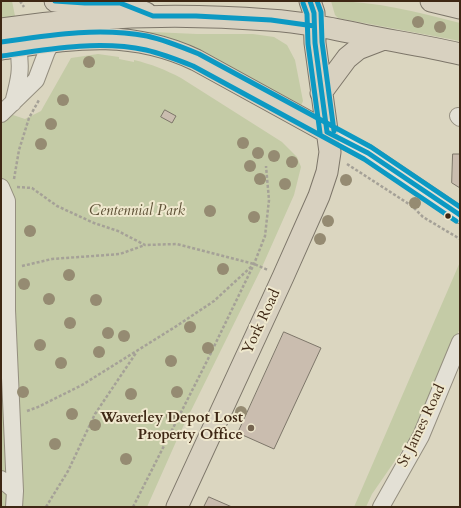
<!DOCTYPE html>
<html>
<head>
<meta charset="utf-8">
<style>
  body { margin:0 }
  #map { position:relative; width:461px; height:508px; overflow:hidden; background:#dbd6c0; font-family:Cardo,serif }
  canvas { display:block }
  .frame { position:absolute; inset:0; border:2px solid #3e2714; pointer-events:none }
</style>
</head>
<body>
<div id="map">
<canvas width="461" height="508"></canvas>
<div class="frame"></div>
</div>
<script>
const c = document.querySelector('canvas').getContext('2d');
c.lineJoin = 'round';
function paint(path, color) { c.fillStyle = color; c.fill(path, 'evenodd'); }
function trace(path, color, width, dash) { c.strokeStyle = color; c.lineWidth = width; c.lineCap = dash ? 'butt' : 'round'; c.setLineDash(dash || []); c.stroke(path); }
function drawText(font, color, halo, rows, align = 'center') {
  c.font = font + ' Cardo,serif'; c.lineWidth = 4; c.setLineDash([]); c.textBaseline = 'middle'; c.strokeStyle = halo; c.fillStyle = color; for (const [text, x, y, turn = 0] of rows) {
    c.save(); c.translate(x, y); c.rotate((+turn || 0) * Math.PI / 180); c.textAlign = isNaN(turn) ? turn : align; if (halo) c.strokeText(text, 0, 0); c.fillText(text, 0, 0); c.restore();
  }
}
paint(new Path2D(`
  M1 1H12L15 16 1 19Z
  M331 1C375 1 418 12 460 23V41L338 18 335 15Z
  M129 31 197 34H253L274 37 287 45 295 60 303 101 300 108Z
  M98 54 119 57V59L134 62V60C151 64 166 70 181 78L282 142 297 157 301 167 294 195 262 267 179 435 147 507H1V111L25 119 41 111 71 58Z
  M460 262V328L425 411 410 439 372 494 366 507H354Z`), '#c4cba6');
const building = new Path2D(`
  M165 110 176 116 172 123 161 117Z
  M453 154H460V188L452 183Z
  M284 332 321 348 274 449 238 433Z
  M209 497 232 507H204Z`);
paint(building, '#cabdaf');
trace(building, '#7d7669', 1);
const minor = new Path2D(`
  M13 103C19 80 22 70 18 47
  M1 114 36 80 47 51 53 41
  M458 116 460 118
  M327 132 368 153 460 215
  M1 187 7 201V310L15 491 14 507
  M1 479 15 491
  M381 507 421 436 460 342`);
const major = new Path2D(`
  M55 1 85 3H120L146 13
  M431 1 460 8
  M1 29C90 16 180 13 269 20 303 22 335 29 368 36 399 42 430 47 460 54
  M1 49C72 39 128 28 196 60L327 132
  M321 93 347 58 358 49 384 39
  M177 507 283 277 319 196 327 172 330 152 315 43 314 13 310 1`);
trace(minor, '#948e7f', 18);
trace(major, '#7d7669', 23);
trace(new Path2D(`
  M20 1 24 7
  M347 164 412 206 423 217 460 239
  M14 179 19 150 29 118 39 100
  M17 187 32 188 57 206 94 223 118 231 145 245 177 244 254 264 268 270
  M22 266 52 259 120 254 145 245
  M27 411 38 407 82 385 175 327 214 301 252 266
  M46 507 68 471 95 414 136 353
  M133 507 208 359 254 264 265 236 269 200 266 166`), '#a5a197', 2.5, [3, 2]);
trace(minor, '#e3e0d5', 16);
trace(major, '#d8d1c0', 21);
trace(new Path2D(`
  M55 1 85 3H120L153 16H196L271 20 314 26
  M310 1 314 13 315 43 327 132
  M327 132 368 153 460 215`), '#0c99c3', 5);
trace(new Path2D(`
  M303 3 307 14 308 44 320 133
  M2 56C49 49 99 40 146 50 163 54 178 60 193 66L364 159 456 221`), '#0c99c3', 5);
trace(new Path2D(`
  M317 1 321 12 322 42 334 131
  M1 42C50 35 98 27 147 36 165 40 182 47 199 54L371 147 460 207`), '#0c99c3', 5);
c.fillStyle = '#958b72';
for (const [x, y] of [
  [418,22],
  [440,27],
  [89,62],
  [63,100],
  [51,124],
  [243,143],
  [41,144],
  [258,153],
  [274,156],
  [292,162],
  [250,166],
  [260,179],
  [346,180],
  [285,184],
  [415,203],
  [210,211],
  [254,217],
  [328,221],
  [30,231],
  [320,239],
  [223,269],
  [69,275],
  [24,284],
  [49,299],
  [96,300],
  [70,323],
  [190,327],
  [108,333],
  [124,336],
  [40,345],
  [208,348],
  [99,352],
  [171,361],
  [61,363],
  [23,392],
  [177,392],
  [131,394],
  [241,412],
  [72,414],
  [172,416],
  [95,425],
  [55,444],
  [126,459]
]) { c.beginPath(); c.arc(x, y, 6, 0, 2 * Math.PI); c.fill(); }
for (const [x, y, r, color] of [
  [448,216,3.5,"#3e2714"],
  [251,428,4,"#756450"]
]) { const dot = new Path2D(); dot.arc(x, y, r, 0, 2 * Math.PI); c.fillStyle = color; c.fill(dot); trace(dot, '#efe8ce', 1.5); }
drawText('italic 15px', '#5b4e33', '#efe8ce', [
  ["Centennial Park",137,212]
]);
drawText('15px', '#3e2714', '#efe8ce', [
  ["York Road",262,322,-65],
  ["St James Road",422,426,-64]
]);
drawText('bold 15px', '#3e2714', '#efe8ce', [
  ["Waverley Depot Lost",243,419],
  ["Property Office",243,436]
], 'right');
</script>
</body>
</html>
